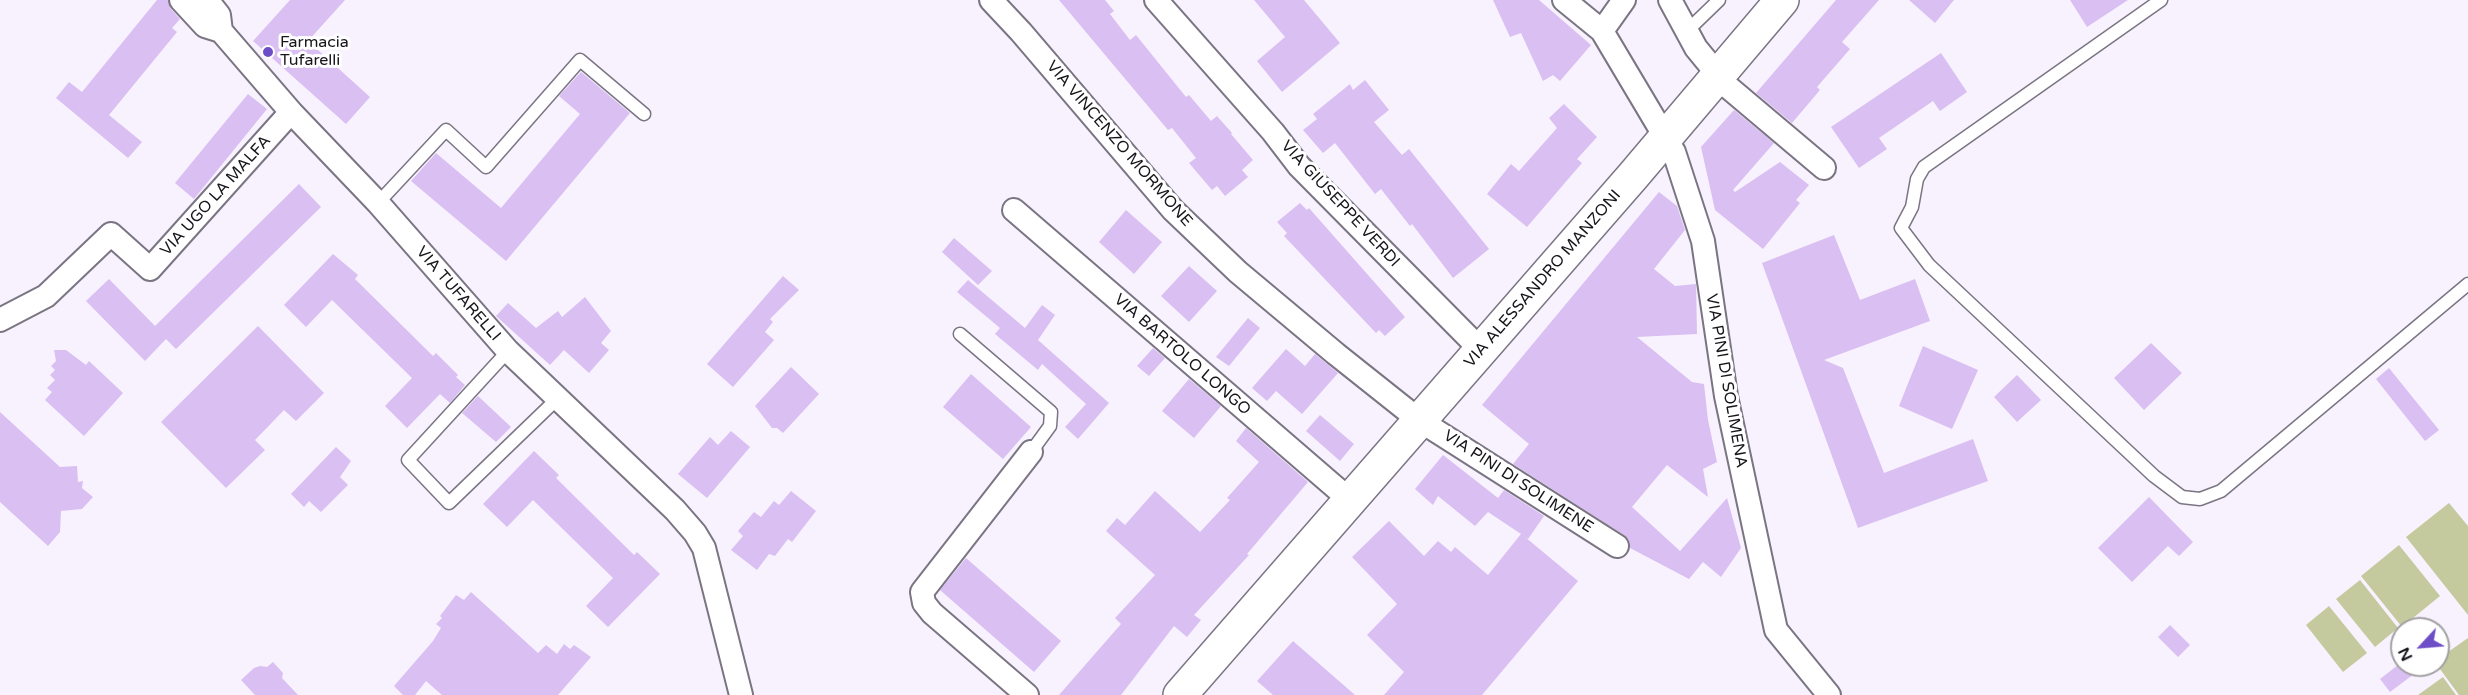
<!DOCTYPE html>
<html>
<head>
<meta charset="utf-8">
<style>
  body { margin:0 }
  #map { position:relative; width:2468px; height:695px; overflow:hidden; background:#f8f2ff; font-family:"Varela Round",sans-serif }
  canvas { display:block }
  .north { position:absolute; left:2390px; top:617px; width:60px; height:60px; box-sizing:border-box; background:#fff; border:2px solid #a2a1a3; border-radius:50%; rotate:244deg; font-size:16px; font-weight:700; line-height:24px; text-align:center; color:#17141a }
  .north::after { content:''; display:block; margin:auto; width:21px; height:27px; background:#6e4ec7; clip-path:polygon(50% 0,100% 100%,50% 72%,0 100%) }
</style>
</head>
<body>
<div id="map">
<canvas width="2468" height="695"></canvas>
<div class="north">N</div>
</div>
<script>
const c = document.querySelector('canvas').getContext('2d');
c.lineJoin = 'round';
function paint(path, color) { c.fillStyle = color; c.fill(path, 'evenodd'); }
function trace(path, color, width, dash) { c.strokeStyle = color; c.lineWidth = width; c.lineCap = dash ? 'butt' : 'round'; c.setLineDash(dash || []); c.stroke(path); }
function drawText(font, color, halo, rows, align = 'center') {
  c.font = font + ' "Varela Round",sans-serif'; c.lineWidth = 6; c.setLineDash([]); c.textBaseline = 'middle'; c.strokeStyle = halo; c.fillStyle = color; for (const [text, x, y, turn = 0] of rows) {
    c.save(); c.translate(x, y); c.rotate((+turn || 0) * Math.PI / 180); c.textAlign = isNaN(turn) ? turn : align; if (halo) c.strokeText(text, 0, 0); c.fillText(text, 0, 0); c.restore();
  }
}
paint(new Path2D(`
  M2449 503 2468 526V615L2406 537Z
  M2399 545 2440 596 2402 627 2361 576Z
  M2360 580 2398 628 2375 647 2336 599Z
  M2329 606 2367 653 2343 672 2306 625Z
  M2468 638V695H2459L2437 665 2438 659Z
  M2443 677 2456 695H2418Z`), '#c4ca9e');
paint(new Path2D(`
  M157 0H168L171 9 180 19 172 28 177 32 109 115 142 142 128 158 56 98 69 82 82 92Z
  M290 0H345L308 41 370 97 346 124 253 41Z
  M1059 0H1105L1114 11 1110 14 1130 40 1136 35 1186 97 1189 95 1211 121 1217 116 1232 133 1231 134 1253 160 1242 170 1248 177 1225 196 1217 186 1212 190 1189 163 1196 158 1172 128 1168 130Z
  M1254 0H1304L1340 43 1282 92 1257 61 1285 37Z
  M1493 0H1539L1591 45 1560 81 1553 75 1543 81 1521 33 1510 37Z
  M1836 0H1879L1842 42 1850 49 1817 87 1820 90 1792 123 1756 93Z
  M1909 0H1954L1935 23Z
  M2070 0H2128L2087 27Z
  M1941 53 1967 92 1940 111 1933 101 1879 138 1887 149 1859 168 1831 127Z
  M581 72 630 113 506 261 411 181 436 153 501 208 580 114 559 96Z
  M1365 80 1389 110 1374 122 1402 155 1409 149 1489 249 1453 278 1412 224 1410 226 1381 189 1375 194 1335 143 1323 153 1303 130 1317 119 1313 114 1350 84 1353 90Z
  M248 94 267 109 194 199 175 183Z
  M1564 104 1597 137 1577 159 1582 163 1527 227 1487 194 1511 164 1519 171 1557 128 1549 118Z
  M1734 110 1774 143 1733 190 1735 192 1780 162 1809 185 1796 200 1800 203 1763 249 1715 210 1701 147Z
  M299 184 321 207 176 349 166 339 145 361 86 301 109 279 155 326Z
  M1659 192 1677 206 1685 230 1654 269 1675 286 1696 284 1697 334 1637 337 1692 382 1704 384 1708 420 1717 462 1703 469 1708 497 1667 465 1632 507 1680 551 1727 498 1741 548 1721 577 1703 562 1689 579 1630 548 1629 540 1624 535 1513 464 1529 444 1482 405Z
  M1300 203 1307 210 1309 208 1405 317 1385 336 1379 330 1376 333 1284 236 1287 233 1277 222Z
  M1126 210 1162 242 1134 274 1099 242Z
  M1834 235 1860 300 1915 279 1930 321 1824 360 1843 368 1884 473 1973 439 1988 481 1858 528 1762 263Z
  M954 238 992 271 978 285 942 252Z
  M333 254 358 275 355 279 433 356 436 353 458 375 456 377 465 385 450 403 440 394 407 428 385 406 412 378 332 300 306 327 284 305Z
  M1189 266 1217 291 1189 322 1161 296Z
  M783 276 799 290 770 319 773 322 765 332 774 340 733 387 707 364Z
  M968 280 1025 328 1042 305 1055 315 1038 340 1109 403 1078 439 1065 427 1086 404 1042 364 1038 370 995 334 1000 328 957 292Z
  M585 297 611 331 601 343 609 350 589 373 564 350 550 365 496 316 508 303 536 328 558 311 562 317Z
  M1248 318 1260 328 1229 366 1216 357Z
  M258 326 324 393 296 421 284 410 255 440 265 450 226 488 161 422Z
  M2151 343 2182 373 2144 410 2114 378Z
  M1923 346 1978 370 1952 429 1899 406Z
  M1153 348 1165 358 1149 376 1137 366Z
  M1286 349 1305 366 1315 354 1338 373 1302 414 1276 391 1267 401 1252 388Z
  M54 350H66L86 365 89 361 123 393 84 436 45 400 52 392 47 388 55 380 50 375 55 370 51 366 56 361Z
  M791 367 819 394 783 433 777 428H772L755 406Z
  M2389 368 2439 430 2425 441 2376 379Z
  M971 374 1031 427 1003 459 943 407Z
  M2017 375 2041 400 2017 422 1994 397Z
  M1189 379 1221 406 1194 438 1162 411Z
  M478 396 511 427 496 442 462 413Z
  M0 412 60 467 77 466 78 482 83 481 82 488 93 497 82 509 61 511 60 532 48 546 0 502Z
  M1320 415 1354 444 1340 461 1306 431Z
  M1246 428 1308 482 1247 554 1249 555 1194 615 1201 620 1187 637 1174 626 1121 695H1059L1121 624 1115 618 1155 575 1106 531 1117 518 1125 525 1155 491 1200 532 1230 500 1227 498 1259 462 1236 441Z
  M731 431 750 447 707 498 678 474 710 437 718 445Z
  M336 447 351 461 340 477 348 485 321 512 309 501 304 507 291 494Z
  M534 451 559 475 556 478 634 555 637 552 660 574 608 627 586 606 613 578 533 500 507 527 483 504Z
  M1443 455 1498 498 1504 490 1544 516 1528 539 1525 537 1578 581 1482 695H1384L1404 672 1367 635 1397 604 1352 557 1389 521 1424 556 1438 541 1451 552 1455 547 1488 575 1521 534 1488 512 1475 526 1438 496 1433 505 1415 489Z
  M791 491 816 511 792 542 788 539 775 556 769 554 757 570 731 550 743 536 738 531 754 512 761 517 774 501 779 505Z
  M2149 497 2193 542 2179 556 2168 546 2132 582 2098 548Z
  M966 558 1061 641 1034 672 940 590Z
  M471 592 538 653 546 645 557 654 564 644 570 649 574 645 591 657 558 695H442L426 681 415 695H403L394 686 433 641 441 628 436 624 442 618 440 616 456 595 464 600Z
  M2170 625 2190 645 2178 657 2158 637Z
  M1293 641 1355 695H1273L1257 681Z
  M273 662 283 673 282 678 298 695H255L241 680 254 668 260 666 267 667Z
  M2398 665H2426L2390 692 2380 679Z`), '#d9bff2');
const lane = new Path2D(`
  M2161 0 1924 167 1917 179 1912 207 1901 228 1929 265 2154 476 2182 497 2200 499 2221 491 2468 284
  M1687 31 1719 0
  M378 203 446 130 486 167 580 60 644 114
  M960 334 1051 412 1050 426 1031 452
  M508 351 408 460 449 503 557 399`);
const street = new Path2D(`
  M181 0 205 26 221 31
  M207 0 219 15 221 31 291 112 378 203 508 351 675 510 695 533 704 548 741 695
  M991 0 1021 32 1173 210 1238 272 1336 354 1419 420 1617 546
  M1156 0 1273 132 1299 166 1481 350
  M1564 0 1602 31 1674 152 1703 241 1726 396 1776 630 1829 695
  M1670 0 1696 48 1728 87 1824 168
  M1602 31 1624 0
  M1014 210 1350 500
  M0 320 46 296 111 234 150 269 291 112
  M1027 695 932 613 924 603 922 592 1031 452`);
const secondary = new Path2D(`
  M1180 695 1633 176 1782 0`);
trace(lane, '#7b7583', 15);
trace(street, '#7b7583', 26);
trace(secondary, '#7b7583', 36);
trace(lane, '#fff', 12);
trace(street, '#fff', 22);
trace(secondary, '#fff', 33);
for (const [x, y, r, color] of [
  [268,52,6,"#6e4ec7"]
]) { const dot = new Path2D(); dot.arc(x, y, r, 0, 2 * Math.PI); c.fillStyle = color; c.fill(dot); trace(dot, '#fff', 2); }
drawText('16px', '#17141a', '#fff', [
  ["Farmacia",280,43],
  ["Tufarelli",280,61]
], 'left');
drawText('16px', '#17141a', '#fff', [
  ["VIA VINCENZO MORMONE",1119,144,49],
  ["VIA UGO LA MALFA",216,196,-48],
  ["VIA GIUSEPPE VERDI",1340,204,47],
  ["VIA ALESSANDRO MANZONI",1543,279,-49],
  ["VIA TUFARELLI",458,294,49],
  ["VIA BARTOLO LONGO",1182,355,41],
  ["VIA PINI DI SOLIMENA",1726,381,80],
  ["VIA PINI DI SOLIMENE",1518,482,33]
]);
</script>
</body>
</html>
